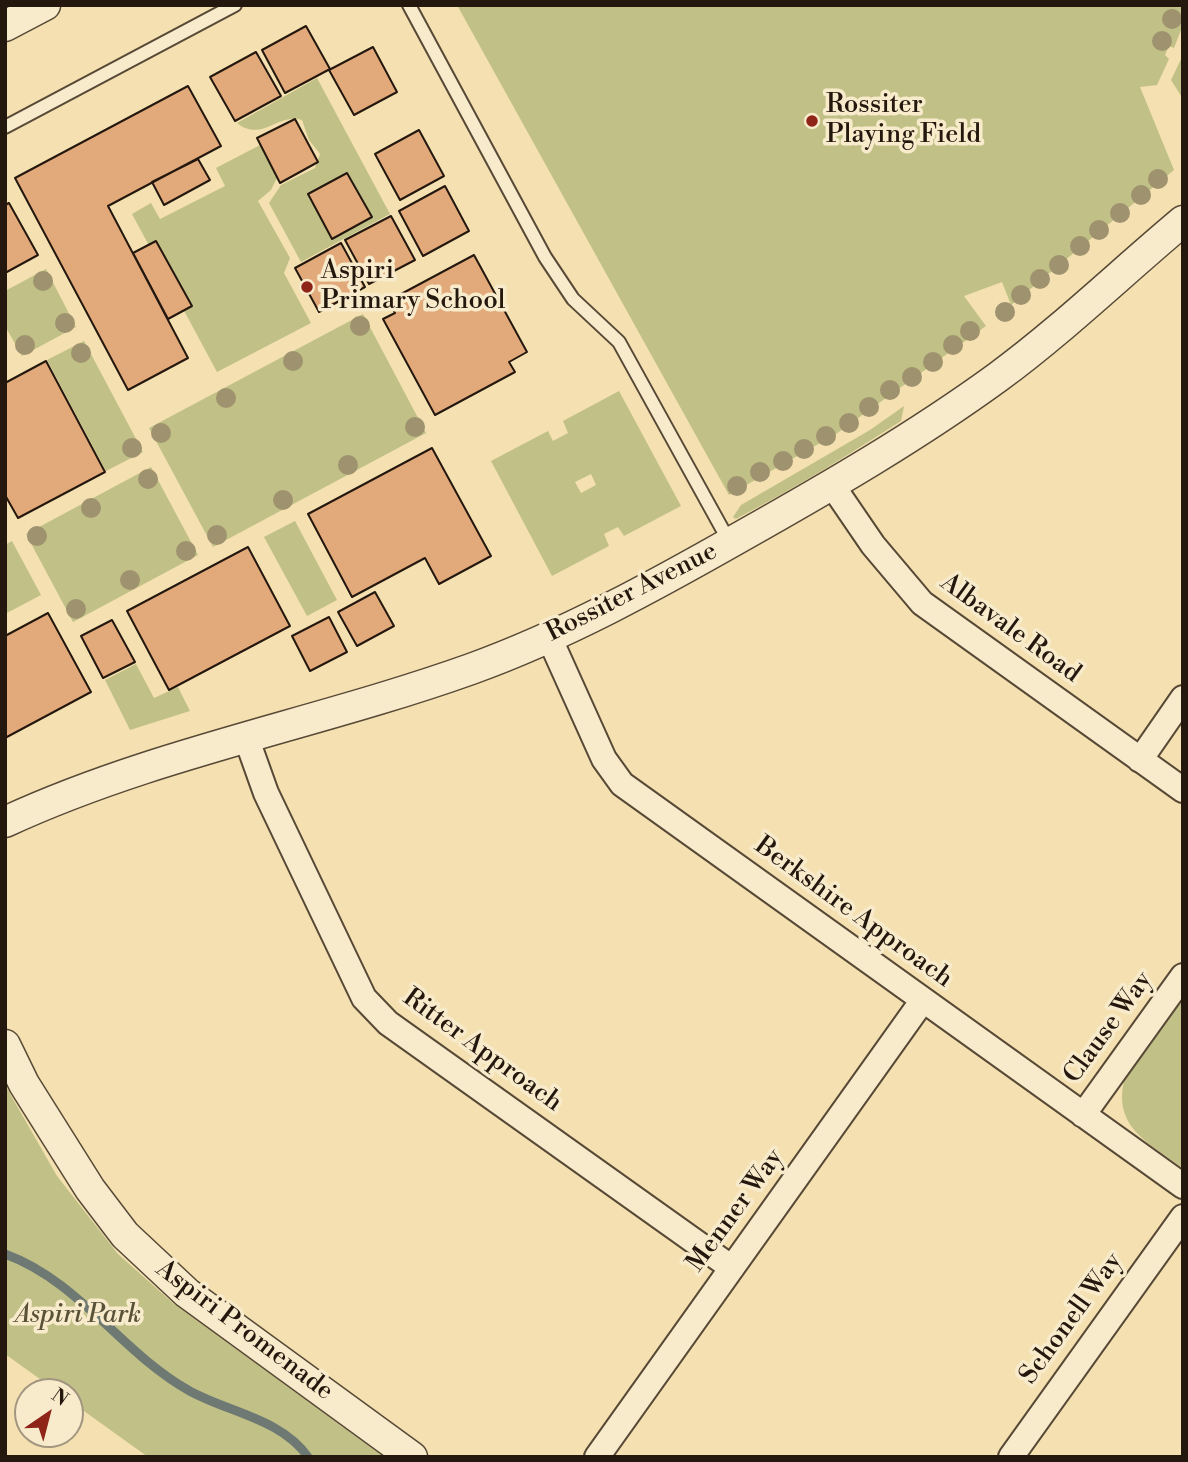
<!DOCTYPE html>
<html>
<head>
<meta charset="utf-8">
<style>
  body { margin:0 }
  #map { position:relative; width:1188px; height:1462px; overflow:hidden; background:#f4e0b0; font-family:"Libre Bodoni",serif }
  canvas { display:block }
  .frame { position:absolute; inset:0; border:7px solid #23170e; pointer-events:none }
  .north { position:absolute; left:14px; top:1378px; width:70px; height:70px; box-sizing:border-box; background:#f8ebcc; border:2px solid #a39680; border-radius:50%; rotate:35deg; font-size:19px; font-weight:700; line-height:28px; text-align:center; color:#23170e }
  .north::after { content:''; display:block; margin:auto; width:24px; height:32px; background:#8f2418; clip-path:polygon(50% 0,100% 100%,50% 72%,0 100%) }
</style>
</head>
<body>
<div id="map">
<canvas width="1188" height="1462"></canvas>
<div class="frame"></div>
<div class="north">N</div>
</div>
<script>
const c = document.querySelector('canvas').getContext('2d');
c.lineJoin = 'round';
function paint(path, color) { c.fillStyle = color; c.fill(path, 'evenodd'); }
function trace(path, color, width, dash) { c.strokeStyle = color; c.lineWidth = width; c.lineCap = dash ? 'butt' : 'round'; c.setLineDash(dash || []); c.stroke(path); }
function drawText(font, color, halo, rows, align = 'center') {
  c.font = font + ' "Libre Bodoni",serif'; c.lineWidth = 7; c.setLineDash([]); c.textBaseline = 'middle'; c.strokeStyle = halo; c.fillStyle = color; for (const [text, x, y, turn = 0] of rows) {
    c.save(); c.translate(x, y); c.rotate((+turn || 0) * Math.PI / 180); c.textAlign = isNaN(turn) ? turn : align; if (halo) c.strokeText(text, 0, 0); c.fillText(text, 0, 0); c.restore();
  }
}
paint(new Path2D(`
  M457 5H1183V25L1174 48 1169 46 1165 55 1169 59 1157 85 1140 87 1174 170 1011 305 1002 282 964 296 986 326 836 434 729 495Z
  M1183 55V99L1171 80Z
  M317 78 390 214 301 262 269 203 281 185 315 168 320 154 309 140 302 120C278 112 262 143 237 123Z
  M262 144 280 172 271 190 258 201 290 258 284 273 311 323 217 372 132 214 151 203 160 219 225 186 216 168Z
  M46 269 76 327 22 356 5 326V291Z
  M363 314 426 433 213 547 149 428Z
  M84 341 143 452 106 471 47 360Z
  M619 391 681 506 624 536 618 527 604 534 609 546 552 576 491 461 548 431 553 441 568 433 563 421ZM591 474 596 485 581 493 575 482Z
  M904 406 901 421C847 456 793 489 736 519L733 517 741 505 870 430Z
  M151 467 198 555 73 622 26 534Z
  M295 521 337 600 307 616 264 537Z
  M12 541 41 595 5 614V545Z
  M136 664 154 698 178 687 190 711 130 730 105 680Z
  M1183 997V1168C1149 1143 1111 1127 1125 1077Z
  M5 1085 57 1176 118 1254 174 1304 384 1457H148L70 1401V1392H58L5 1354Z`), '#c1c187');
trace(new Path2D(`
  M5 1254C79 1281 121 1352 188 1390 226 1412 281 1418 308 1457`), '#6d7972', 9);
const building = new Path2D(`
  M306 26 330 69 285 93 262 50Z
  M373 47 397 92 354 115 329 70Z
  M256 52 281 96 235 121 210 77Z
  M188 86 221 146 108 206 188 358 128 390 15 178Z
  M295 119 318 162 280 183 257 138Z
  M419 130 444 176 400 200 375 154Z
  M198 159 210 180 164 205 152 182Z
  M347 173 372 217 332 239 308 194Z
  M445 186 469 231 423 256 399 211Z
  M9 203 38 255 5 273V205Z
  M391 216 415 260 369 284 345 240Z
  M156 241 192 306 168 319 133 253Z
  M341 243 365 287 319 312 295 268Z
  M474 255 527 352 509 362 515 372 435 415 383 319 395 313 388 301Z
  M46 361 105 472 18 518 5 495V383Z
  M432 448 491 556 439 584 425 558 352 597 308 514Z
  M248 547 290 626 169 690 127 611Z
  M375 592 394 626 357 646 338 612Z
  M48 613 91 692 5 738V636Z
  M329 617 347 652 310 671 292 636Z
  M112 620 135 662 103 678 81 636Z`);
paint(building, '#e2aa7b');
trace(building, '#23170e', 2);
const service = new Path2D(`
  M409 5 545 257 573 299 619 342 730 543
  M5 127 235 5`);
const minor = new Path2D(`
  M832 485 873 545 922 603 1183 790
  M549 637 604 759 622 784 1183 1186
  M246 737 266 793 364 998 388 1023 732 1268
  M1140 760 1183 698
  M1083 1115 1183 976
  M597 1457 923 1000
  M1011 1457 1183 1217`);
const tertiary = new Path2D(`
  M5 26 45 5
  M5 822C154 753 317 724 471 669 565 635 654 586 742 536 829 487 917 436 998 377 1062 330 1122 272 1183 221
  M5 1045 24 1084 90 1189 125 1235 187 1293 412 1457`);
trace(service, '#574936', 16);
trace(minor, '#574936', 28);
trace(tertiary, '#574936', 33);
trace(service, '#f8ebcc', 12);
trace(minor, '#f8ebcc', 24);
trace(tertiary, '#f8ebcc', 30);
c.fillStyle = '#9f926e';
for (const [x, y] of [
  [1172,19],
  [1162,41],
  [1158,179],
  [1141,195],
  [1120,213],
  [1099,230],
  [1080,246],
  [1059,265],
  [1040,279],
  [43,281],
  [1021,295],
  [1005,312],
  [65,323],
  [360,326],
  [970,331],
  [25,345],
  [953,345],
  [81,353],
  [293,361],
  [933,362],
  [912,377],
  [890,390],
  [226,398],
  [869,407],
  [849,423],
  [415,427],
  [161,433],
  [826,436],
  [132,448],
  [804,449],
  [783,461],
  [348,465],
  [760,472],
  [148,479],
  [737,486],
  [283,500],
  [91,508],
  [217,535],
  [37,536],
  [186,551],
  [130,580],
  [76,609]
]) { c.beginPath(); c.arc(x, y, 10, 0, 2 * Math.PI); c.fill(); }
for (const [x, y, r, color] of [
  [812,121,7,"#8f2418"],
  [307,287,7,"#8f2418"]
]) { const dot = new Path2D(); dot.arc(x, y, r, 0, 2 * Math.PI); c.fillStyle = color; c.fill(dot); trace(dot, '#f8ebcc', 2.5); }
drawText('26px', '#23170e', '#f8ebcc', [
  ["Rossiter",826,106],
  ["Playing Field",826,136],
  ["Aspiri",321,272],
  ["Primary School",321,302]
], 'left');
drawText('26px', '#23170e', '#f8ebcc', [
  ["Rossiter Avenue",632,593,-27],
  ["Albavale Road",1010,629,36],
  ["Berkshire Approach",853,913,36],
  ["Clause Way",1109,1028,-54],
  ["Ritter Approach",482,1051,36],
  ["Menner Way",736,1211,-54],
  ["Schonell Way",1072,1319,-54],
  ["Aspiri Promenade",244,1331,37]
]);
drawText('italic 26px', '#5a5238', '#f8ebcc', [
  ["Aspiri Park",78,1316]
]);
</script>
</body>
</html>
